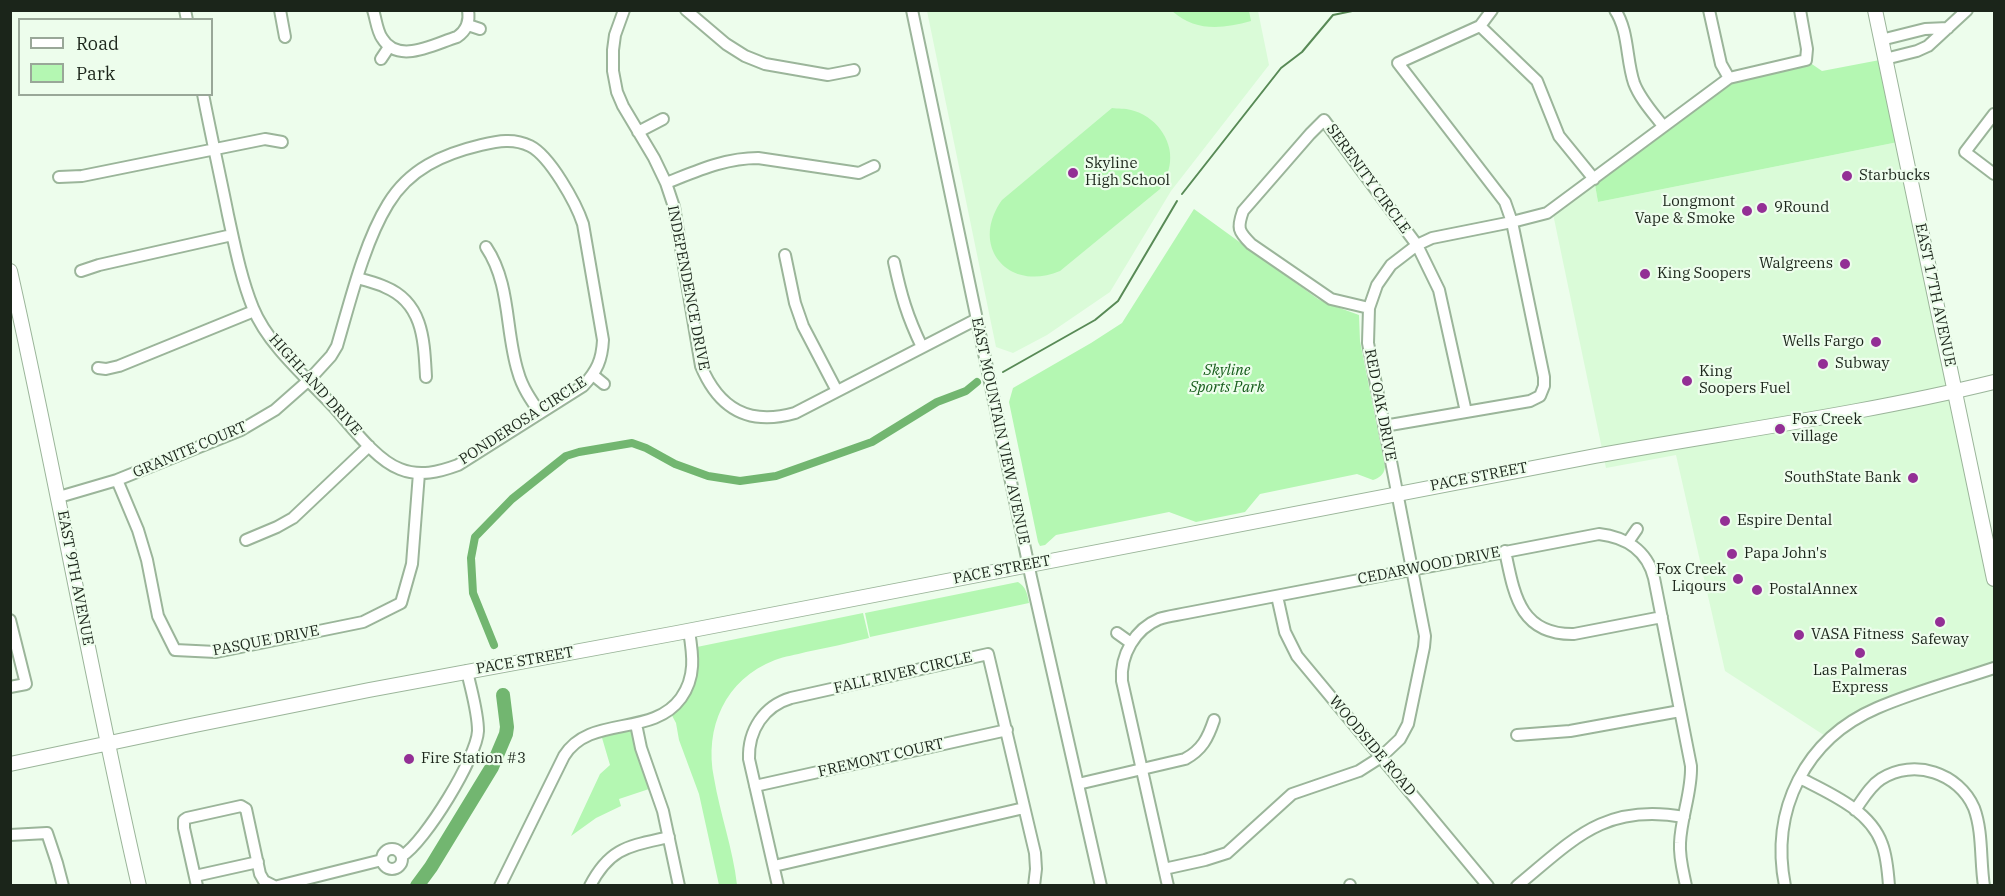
<!DOCTYPE html>
<html>
<head>
<meta charset="utf-8">
<style>
  body { margin:0 }
  #map { position:relative; width:2005px; height:896px; overflow:hidden; background:#edfdec; font-family:"IBM Plex Serif",serif }
  canvas { display:block }
  .frame { position:absolute; inset:0; border:12px solid #1b251a; pointer-events:none }
  .legend { position:absolute; left:18px; top:18px; width:195px; height:78px; box-sizing:border-box; background:#edfdec; border:2px solid #99a798; margin:0; padding:8px 10px; list-style:none; font-size:18px; color:#1b251a }
  .legend li { display:flex; align-items:center; gap:12px; height:30px }
  .legend b { width:30px; border:2px solid #99a798 }
</style>
</head>
<body>
<div id="map">
<canvas width="2005" height="896"></canvas>
<div class="frame"></div>
<ul class="legend">
<li><b style="height:8px;background:#fff"></b>Road</li>
<li><b style="height:16px;background:#b4f7b2"></b>Park</li>
</ul>
</div>
<script>
const c = document.querySelector('canvas').getContext('2d');
c.lineJoin = 'round';
function paint(path, color) { c.fillStyle = color; c.fill(path, 'evenodd'); }
function trace(path, color, width, dash) { c.strokeStyle = color; c.lineWidth = width; c.lineCap = dash ? 'butt' : 'round'; c.setLineDash(dash || []); c.stroke(path); }
function drawText(font, color, halo, rows, align = 'center') {
  c.font = font + ' "IBM Plex Serif",serif'; c.lineWidth = 4.5; c.setLineDash([]); c.textBaseline = 'middle'; c.strokeStyle = halo; c.fillStyle = color; for (const [text, x, y, turn = 0] of rows) {
    c.save(); c.translate(x, y); c.rotate((+turn || 0) * Math.PI / 180); c.textAlign = isNaN(turn) ? turn : align; if (halo) c.strokeText(text, 0, 0); c.fillText(text, 0, 0); c.restore();
  }
}
paint(new Path2D(`
  M927 11H1258L1269 65 1171 191 1110 292 1047 335 1013 353 996 347Z
  M1903 141 1994 579V668L1902 699 1830 739 1725 671 1676 455 1606 468 1552 209 1594 179 1598 202Z`), '#dafbd8');
paint(new Path2D(`
  M1172 11H1249L1251 21C1222 29 1196 32 1172 11Z
  M1885 59 1903 141 1598 202 1594 179 1729 78 1806 60 1822 71Z
  M1112 108C1118 109 1125 108 1131 110 1154 115 1173 139 1170 162 1169 172 1165 180 1160 189L1060 271C1008 293 969 246 1002 200Z
  M1194 209 1318 299 1326 303 1359 315 1360 341 1385 467C1384 475 1379 478 1373 480L1357 474 1260 494 1245 512 1196 522 1169 512 1056 535 1045 545 1040 546 1038 542 1009 402 1013 388 1091 343 1122 323Z
  M1018 582C1026 587 1027 593 1029 603L870 637 865 613Z
  M863 613 869 638C848 643 827 648 806 652 796 655 785 656 775 660 725 679 704 728 714 778 720 814 733 849 737 885H719L699 794 679 740 676 723 669 710 683 695 692 648Z
  M636 724 655 787 619 799 621 806 596 818 571 836 600 774 610 765 600 731Z`), '#b4f7b2');
trace(new Path2D(`
  M1182 194 1281 68 1302 52 1333 15 1357 10
  M1003 372 1095 320 1118 301 1177 201`), '#588a56', 2);
trace(new Path2D(`
  M494 645 473 593 471 558 475 537 512 499 566 456 579 452 632 443 646 448 675 464 708 476 740 481 776 476 872 442 937 402 966 391 977 382`), '#72b670', 8);
trace(new Path2D(`
  M417 886 431 867 492 767 506 734 507 727 503 695`), '#72b670', 14);
const minor = new Path2D(`
  M185 10 187 20
  M280 10 285 37
  M373 10C376 19 377 31 382 38 398 65 434 44 457 37 466 31 470 22 468 10
  M624 10 615 35 613 50V71L617 92 623 106 654 158 666 183 674 207 701 366C719 409 749 426 795 413L977 319
  M686 10 726 44 745 56 765 64 828 75 854 70
  M912 10 1031 577 1101 886
  M1615 10C1629 31 1626 60 1634 83 1640 99 1653 113 1663 126
  M1709 10 1721 64 1729 78
  M468 25 480 29
  M1480 26 1537 81 1559 136 1594 179
  M1881 40 1925 29 1948 28
  M381 59 389 47
  M1885 59 1917 51 1928 46 1967 10
  M1994 114 1965 152 1994 174
  M638 132 663 119
  M59 177 82 176 265 139 282 142
  M666 183C697 171 725 158 758 158L859 173 874 166
  M486 247C511 284 505 331 518 372 522 387 531 400 540 413
  M785 255 795 303 803 326 837 391
  M894 262C901 295 907 316 922 347
  M81 271 99 265 232 235
  M358 278C367 281 377 283 385 287 424 303 424 342 426 377
  M1369 308 1331 299 1251 244C1238 231 1237 228 1243 211L1310 134 1324 120 1417 245 1439 290 1466 412
  M98 368 106 369 119 366 254 311
  M593 375 604 384
  M1384 426 1530 401 1540 396 1544 386V377L1512 222 1505 202 1398 63 1480 26 1492 10
  M117 480 138 530 147 560 158 616 175 650 216 652 363 622 401 603 412 564 419 473
  M59 497 117 480 241 430 275 410 309 380 331 356 337 346C350 302 364 243 388 204 409 169 443 154 481 145 498 141 514 138 530 146 550 156 576 203 583 224L603 340C602 360 597 371 583 386L458 465C439 472 420 477 400 469 376 460 351 426 334 407 307 378 268 345 253 308 241 278 235 247 228 215 220 175 211 135 203 94
  M246 540 277 527 293 518 369 446
  M1628 542 1637 529
  M1505 551C1514 593 1519 635 1574 634L1662 617
  M1277 596 1285 632 1297 656 1488 886
  M10 620 26 684 10 687
  M1117 633 1131 643
  M636 724 641 748 663 811 679 886
  M1517 735 1570 731 1680 711
  M1800 778C1829 793 1870 810 1882 844 1887 857 1888 872 1889 886
  M1078 784 1185 759C1202 750 1208 738 1214 720
  M755 786 1007 730
  M1855 810C1863 799 1870 786 1881 779 1914 758 1959 773 1974 808 1983 832 1980 861 1984 886
  M10 835 47 833 57 863 63 886
  M382 859a10 10 0 1 1 20 0a10 10 0 1 1-20 0Z
  M402 856C425 842 477 757 478 731 478 712 471 690 467 671
  M774 866 1024 808
  M1164 869 1205 860 1227 853 1292 794 1359 771 1381 757 1400 739 1408 724 1424 647 1425 636 1368 343 1369 308 1377 285 1391 265 1417 245 1432 238 1512 222 1547 213 1729 78 1806 60 1807 49 1800 10
  M195 876 258 862
  M197 886 184 828V820L187 818 241 806 246 809 260 874 264 881 274 886
  M278 886 382 860
  M500 886 564 756C590 714 652 738 681 698 696 677 693 655 689 631
  M590 886C610 847 630 846 669 837
  M778 886 749 759C748 730 764 706 791 698L988 654 1035 853 1036 869 1034 886
  M1168 886 1122 681C1120 655 1135 629 1159 619 1168 616 1178 615 1187 613L1599 534C1625 537 1647 550 1654 578L1691 766C1692 792 1681 817 1680 843 1679 857 1683 871 1686 886
  M1350 886V885
  M1517 886C1574 839 1604 803 1684 817
  M1785 886C1770 810 1805 739 1877 708 1914 692 1955 681 1994 668`);
const major = new Path2D(`
  M1875 10 1994 579
  M10 271C56 475 92 682 139 886
  M10 764 195 725 369 690 677 633 1595 456C1728 432 1863 414 1994 382`);
trace(minor, '#9bb59a', 14);
trace(major, '#9bb59a', 16);
trace(minor, '#fff', 10);
trace(major, '#fff', 14);
for (const [x, y, r, color] of [
  [1073,173,6,"#932f95"],
  [1847,176,6,"#932f95"],
  [1762,208,6,"#932f95"],
  [1747,211,6,"#932f95"],
  [1845,264,6,"#932f95"],
  [1645,274,6,"#932f95"],
  [1876,342,6,"#932f95"],
  [1823,364,6,"#932f95"],
  [1687,381,6,"#932f95"],
  [1780,429,6,"#932f95"],
  [1913,478,6,"#932f95"],
  [1725,521,6,"#932f95"],
  [1732,554,6,"#932f95"],
  [1738,579,6,"#932f95"],
  [1757,590,6,"#932f95"],
  [1940,622,6,"#932f95"],
  [1799,635,6,"#932f95"],
  [1860,653,6,"#932f95"],
  [409,759,6,"#932f95"]
]) { const dot = new Path2D(); dot.arc(x, y, r, 0, 2 * Math.PI); c.fillStyle = color; c.fill(dot); trace(dot, '#edfdec', 2); }
drawText('15px', '#1b251a', '#edfdec', [
  ["Skyline",1085,164],
  ["High School",1085,181],
  ["Starbucks",1859,176],
  ["Longmont",1735,202,"right"],
  ["Vape & Smoke",1735,219,"right"],
  ["9Round",1774,208],
  ["Walgreens",1833,264,"right"],
  ["King Soopers",1657,274],
  ["Wells Fargo",1864,342,"right"],
  ["Subway",1835,364],
  ["King",1699,372],
  ["Soopers Fuel",1699,389],
  ["Fox Creek",1792,420],
  ["village",1792,437],
  ["SouthState Bank",1901,478,"right"],
  ["Espire Dental",1737,521],
  ["Papa John's",1744,554],
  ["Fox Creek",1726,570,"right"],
  ["Liqours",1726,587,"right"],
  ["PostalAnnex",1769,590],
  ["VASA Fitness",1811,635],
  ["Safeway",1940,640,"center"],
  ["Las Palmeras",1860,671,"center"],
  ["Express",1860,688,"center"],
  ["Fire Station #3",421,759]
], 'left');
drawText('15px', '#1b251a', '#edfdec', [
  ["SERENITY CIRCLE",1368,179,54],
  ["INDEPENDENCE DRIVE",688,288,79],
  ["EAST 17TH AVENUE",1935,295,78],
  ["HIGHLAND DRIVE",315,385,48],
  ["RED OAK DRIVE",1380,405,79],
  ["PONDEROSA CIRCLE",523,421,-33],
  ["EAST MOUNTAIN VIEW AVENUE",1000,431,78],
  ["GRANITE COURT",190,450,-23],
  ["PACE STREET",1479,477,-11],
  ["CEDARWOOD DRIVE",1429,566,-11],
  ["PACE STREET",1002,570,-11],
  ["EAST 9TH AVENUE",75,578,79],
  ["PASQUE DRIVE",266,641,-11],
  ["PACE STREET",525,661,-10],
  ["FALL RIVER CIRCLE",903,673,-13],
  ["WOODSIDE ROAD",1372,746,50],
  ["FREMONT COURT",881,758,-13]
]);
drawText('italic 15px', '#145b19', '#edfdec', [
  ["Skyline",1227,371],
  ["Sports Park",1227,388]
]);
</script>
</body>
</html>
